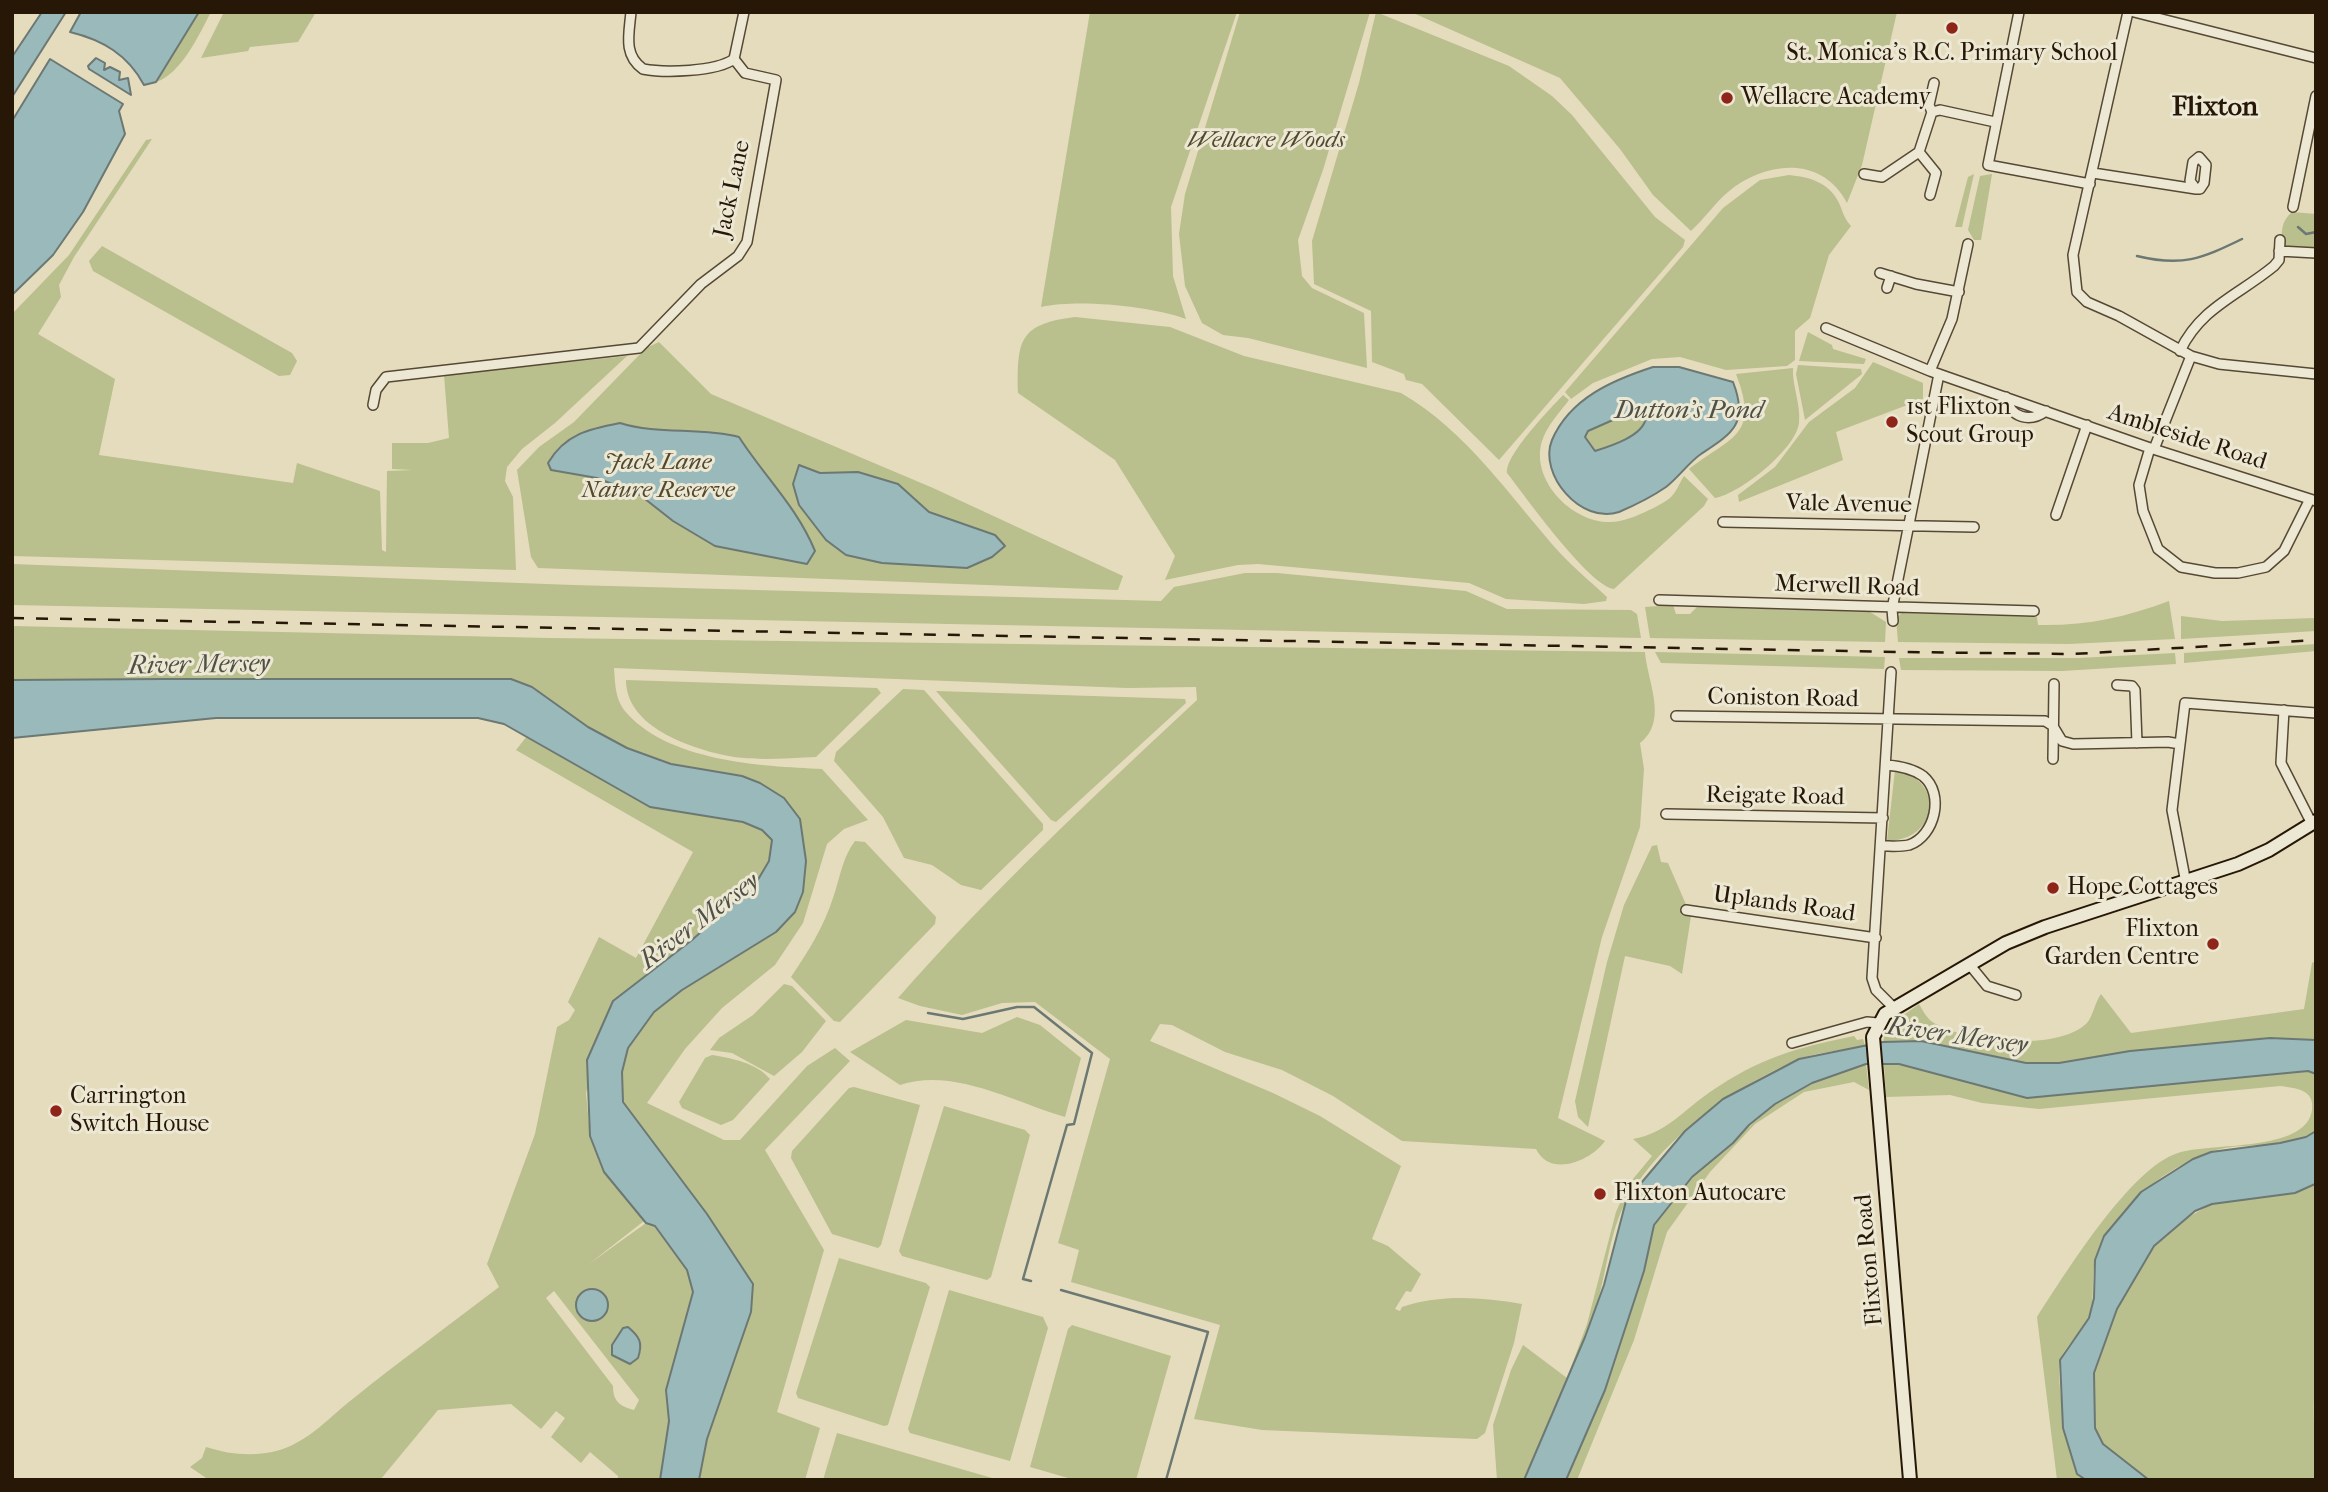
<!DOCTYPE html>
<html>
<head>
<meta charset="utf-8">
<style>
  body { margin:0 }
  #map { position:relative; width:2328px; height:1492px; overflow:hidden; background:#e4dcbc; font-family:"IM FELL French Canon",serif }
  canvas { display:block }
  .frame { position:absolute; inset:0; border:14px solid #261707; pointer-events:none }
</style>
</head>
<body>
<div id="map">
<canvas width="2328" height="1492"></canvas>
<div class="frame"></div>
</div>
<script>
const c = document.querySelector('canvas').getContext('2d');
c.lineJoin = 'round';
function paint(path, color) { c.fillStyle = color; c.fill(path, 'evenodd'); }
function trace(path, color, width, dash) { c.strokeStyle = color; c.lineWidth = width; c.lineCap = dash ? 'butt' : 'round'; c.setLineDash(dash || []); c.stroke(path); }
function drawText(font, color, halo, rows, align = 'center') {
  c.font = font + ' "IM FELL French Canon",serif'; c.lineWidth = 6; c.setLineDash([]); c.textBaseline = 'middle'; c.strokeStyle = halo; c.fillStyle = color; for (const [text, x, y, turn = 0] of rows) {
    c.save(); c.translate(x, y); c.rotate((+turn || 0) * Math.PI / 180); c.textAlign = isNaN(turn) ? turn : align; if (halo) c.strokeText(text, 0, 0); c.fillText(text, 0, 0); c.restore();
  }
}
paint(new Path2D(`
  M199 12H211C199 35 181 74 156 82Z
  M224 12H316L298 42 250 47 248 51 201 58Z
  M1090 12H1237L1171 207 1173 276 1186 319C1149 306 1079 299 1041 307Z
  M1240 12H1370L1323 170 1298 240 1302 276 1312 288 1364 313 1367 368 1248 338 1223 335 1202 323 1185 286 1179 234 1185 194Z
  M1376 12 1509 66 1552 96 1572 115 1655 217 1685 240 1683 247 1499 460 1422 384 1406 380 1404 374 1372 362 1371 311 1314 284 1312 241 1359 83Z
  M1411 12H1897L1862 165 1847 203C1822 155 1765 161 1728 192 1715 203 1704 219 1691 231L1653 195 1620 149 1560 78Z
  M152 139 74 257 59 285 61 297 38 334 115 379 99 455 293 483 297 463 380 491 382 550 386 552 387 471 413 470 392 469V443H428L449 438 444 375 627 356 555 423 522 449 507 467 505 481 513 497 516 570 12 556V314L69 255 146 140Z
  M1974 174 1962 227H1955L1968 177Z
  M1992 174 1981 240H1974L1968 230 1980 176Z
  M1789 175C1809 177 1828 182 1838 201 1843 211 1843 217 1851 226L1829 255 1810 318 1795 331V360L1787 366 1726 370 1680 357 1652 359 1593 383 1571 399 1565 392 1723 208 1760 180Z
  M2292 212 2316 214V249L2284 247C2280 234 2281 221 2292 212Z
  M102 246 292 353 297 361 290 375 279 376 93 271 89 261Z
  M1075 317 1170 327 1244 356 1401 393C1467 431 1510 497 1560 553 1575 569 1591 582 1607 597L1606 601 1584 604 1506 599 1469 583 1258 564 1238 565 1165 580 1175 556 1115 460 1018 393C1017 340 1019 324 1075 317Z
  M1808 332 1832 345 1833 349 1866 359 1864 364 1799 361Z
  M659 342 711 394 933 488 1123 576 1118 590 538 568 531 557 517 470 539 447 574 422 646 348Z
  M1873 362 1923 383V399L1836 432 1843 460 1739 502 1738 495 1775 467 1809 422 1855 388Z
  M1798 365 1861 369 1862 374 1805 420 1796 374Z
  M1793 368C1792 386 1801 404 1799 423 1796 449 1740 494 1715 498L1689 469C1732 436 1760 436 1736 374Z
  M1563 395 1569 400C1559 413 1547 426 1542 441 1529 483 1579 530 1620 521 1634 518 1658 507 1670 498 1676 493 1680 482 1684 476L1708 499 1704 506 1614 589C1589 586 1525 496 1507 473 1505 455 1550 409 1563 395Z
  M1631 412 1646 418C1642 436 1611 446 1595 451L1585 437 1588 431Z
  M12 564 573 585 1161 601 1174 587 1245 573H1277L1466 591 1507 609 1631 610 1637 614 1641 638 12 605Z
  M2169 601 2175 639 2068 644 1898 642 1896 618 1902 613 2037 617 2038 625C2086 626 2123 618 2169 601Z
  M1673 605 1676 614H1690L1697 607 1870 612 1886 622 1885 642 1650 638 1645 607Z
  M2181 616 2222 621 2316 618V631L2181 639Z
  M12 626 549 638 1645 652C1647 681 1669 721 1640 743L1644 769 1640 827 1602 937 1558 1118 1605 1141C1591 1161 1550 1178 1536 1149L1402 1141 1333 1096 1282 1070 1225 1052 1172 1025 1160 1024 1150 1041 1273 1093 1320 1116 1401 1166 1372 1239 1388 1246 1421 1274 1411 1292 1406 1291 1395 1309 1400 1311 1402 1307C1441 1294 1481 1297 1522 1304L1514 1343 1485 1433 1477 1439 1262 1430 1194 1419 1220 1325 1071 1282 1079 1250 1058 1243 1110 1059 1035 1002 1002 1003 962 1015 920 1006 898 998C991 892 1094 796 1197 700L1196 687 1127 688 614 668C615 682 615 698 624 710 667 762 761 766 822 769L868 820 844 829 827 844 803 923 775 965 722 1008 685 1049 647 1103 724 1140H740L807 1066 835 1048 850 1061 765 1150 824 1250 777 1412 820 1428 805 1480H699L707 1439 753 1284 707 1214 623 1102 622 1072 628 1048 654 1012 682 990 776 932 800 819 784 798 760 783 671 764 627 748 588 727 532 687 511 679 12 680Z
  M2316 644V651L2184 663V653Z
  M1655 652 1885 657 1884 669 1661 663Z
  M2175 653 2176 664 2062 671 1901 670 1899 658H2078Z
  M626 680 877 688 881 693 816 757C785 758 750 762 719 754 682 745 626 724 626 680Z
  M903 689 924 690 1043 824V830L981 890 961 885 932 865 904 858 883 817 834 761 836 752Z
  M936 691 1185 699 1186 703 1056 822 1051 820Z
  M527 736 650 807 743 822 762 830 772 840 769 861 756 883 692 940 613 1001 586 1093 590 1136 604 1172 644 1221 589 1264 646 1223 654 1226 687 1270 693 1293 666 1390 669 1421 660 1480H618V1476L590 1452 581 1463 551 1437 565 1418 556 1411 541 1429 511 1404 438 1410 380 1480H209L190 1467 202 1458 206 1447C230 1455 255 1457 280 1450 311 1440 329 1417 354 1398 401 1360 451 1324 499 1287L487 1264 535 1134 557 1027 569 1020 575 1010 568 1002 599 937 636 958 693 852 516 750ZM554 1291 639 1400 634 1410C620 1406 613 1402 613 1386L546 1298Z
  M1895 770C1946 780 1939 840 1887 841Z
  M855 841 865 842 936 917 935 924 840 1022 834 1021 791 977C808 952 824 926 833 898 840 878 842 858 855 841Z
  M1657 845 1661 862 1668 863 1691 916 1682 974 1670 966 1625 956 1588 1127 1578 1117 1575 1101 1607 962 1624 905 1652 846Z
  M2316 961V1040L2270 1038 2130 1051 2059 1063H2026L1921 1041 1883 1042 1886 1028 1919 1004C1922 1009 1926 1017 1931 1021 1962 1043 2058 1052 2087 1023 2093 1016 2095 1002 2101 994L2131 1033 2304 1009 2312 963Z
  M784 984 792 986 826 1021 802 1052 774 1076 732 1053 710 1050 719 1038 753 1015Z
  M1017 1017 1040 1025 1081 1058 1065 1117C1014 1102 953 1067 900 1085L850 1052 906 1020 982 1033Z
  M1854 1036 1857 1040 1863 1039 1865 1046C1843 1051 1818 1051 1797 1060 1735 1086 1660 1140 1627 1200 1608 1233 1607 1277 1594 1312 1574 1369 1546 1423 1524 1480H1497L1493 1425 1511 1370 1523 1345 1567 1378 1587 1324 1616 1212 1628 1185 1652 1156 1633 1139C1665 1134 1684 1110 1710 1092 1760 1058 1795 1048 1854 1036Z
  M712 1055C731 1058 757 1063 770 1079L733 1120 721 1125 682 1108 679 1102 705 1058Z
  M1866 1064 1869 1090 1854 1082 1804 1092 1755 1124 1710 1172 1667 1232 1634 1340 1577 1480H1566L1605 1390 1644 1271 1654 1225 1692 1177 1775 1104 1812 1083Z
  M1899 1064 2027 1098 2308 1071 2316 1074V1131C2284 1153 2241 1139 2207 1153 2160 1173 2134 1194 2108 1238 2104 1245 2097 1253 2095 1261 2091 1278 2095 1296 2090 1314 2086 1329 2068 1342 2061 1358 2053 1378 2072 1450 2077 1474L2086 1480H2057L2037 1317C2065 1274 2130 1168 2178 1153 2210 1142 2306 1153 2312 1110 2315 1089 2295 1088 2280 1086L2039 1109 1982 1103 1950 1095 1886 1097 1884 1065Z
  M854 1087 920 1105 881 1245 878 1248 832 1234 791 1158 792 1151 849 1088Z
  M944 1106 1025 1130 1030 1135 991 1277 987 1280 902 1256 899 1251Z
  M2316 1184V1377C2311 1404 2316 1450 2316 1480H2149L2102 1444 2095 1428 2094 1373 2117 1309 2137 1274 2154 1246 2181 1221 2212 1204 2295 1193Z
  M839 1258 926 1283 930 1287 888 1425 884 1426 798 1398 796 1393Z
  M949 1290 1043 1317 1048 1328 1010 1461 910 1433 908 1429Z
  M1072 1325 1171 1356 1136 1480H1075L1030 1467 1068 1329Z
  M837 1433 999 1480H823Z`), '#b9bf8d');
const water = new Path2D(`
  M42 12H66L12 97V57Z
  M81 12H199L156 82 144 85C128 55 103 40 70 32Z
  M96 58 105 63 104 70 110 67 120 72 119 80 128 78 131 95 89 69 88 66Z
  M50 59 123 104 119 111 125 134 83 212 53 255 12 295V121Z
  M1653 367H1679L1733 382C1749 423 1733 433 1701 454 1688 463 1679 477 1666 487 1653 496 1633 506 1619 512 1581 525 1538 474 1552 440 1570 398 1613 380 1653 367ZM1631 412 1646 418C1643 436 1611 446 1595 451L1585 437 1588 431Z
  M620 423C658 435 700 427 739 437 764 476 797 507 815 551L807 564 715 546 673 521 640 495 597 478 551 470 548 463C565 434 589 429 620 423Z
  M799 465 820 473 858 472 898 484 929 512 995 535 1005 546 992 557 967 568 882 563 846 555 826 540 799 505 793 484Z
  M164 679H511L532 687 588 727 627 748 671 764 742 776 760 783 784 798 800 819 806 861 803 892 795 912 776 932 682 990 654 1012 628 1048 622 1072 623 1102 707 1214 753 1284 751 1312 707 1439 699 1480H660L669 1421 666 1390 693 1292 687 1270 655 1226 646 1223 604 1172 590 1136 587 1060 613 1001 692 940 756 883 769 861 772 840 762 830 743 822 650 807 504 724 478 718H216L12 738V680Z
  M2270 1038 2316 1040V1074L2308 1071 2027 1098 1899 1064H1866L1812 1083 1775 1104 1749 1125 1733 1143 1692 1177 1654 1225 1644 1271 1605 1390 1566 1480H1524L1585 1337 1604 1285 1626 1201 1685 1131 1723 1099 1799 1059 1883 1042 1921 1041 2026 1063H2059L2130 1051Z
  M2316 1131 2315 1184 2295 1193 2212 1204 2195 1211 2154 1246 2117 1309 2094 1373 2095 1428 2103 1444 2149 1480H2086L2077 1474 2063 1428 2060 1360 2089 1318 2094 1298 2095 1260 2104 1236 2141 1192 2193 1159 2211 1152 2280 1143 2306 1137Z
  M576 1305a16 16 0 1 1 32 0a16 16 0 1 1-32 0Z
  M628 1327C640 1337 643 1343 638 1358L630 1364 612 1355V1345L623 1328Z`);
paint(water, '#9ab9bb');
trace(water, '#6c7873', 2);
trace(new Path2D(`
  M2298 227 2306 234 2316 232
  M2137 256C2182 267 2201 259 2242 239
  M928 1013 963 1019 1017 1007H1034L1092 1053 1074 1124 1067 1125 1023 1279 1031 1281
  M1061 1290 1208 1332 1166 1480`), '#6c7873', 2.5);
const minor = new Path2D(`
  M631 12C629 34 623 55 643 69 664 73 716 72 734 59L744 12
  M2019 12 1988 165 2090 184
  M2128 12 2073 255 2077 292 2087 302 2119 316 2191 356 2219 364 2316 374
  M2134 12 2316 58
  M1932 112 1940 110 1995 122
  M1919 152 1936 173 1930 195
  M2093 173 2196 189H2200L2204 183 2206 165 2199 157 2193 162 2190 181 2196 189
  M1864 174 1882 177 1919 152 1932 112 1929 105 1934 83
  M2293 207 2316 96
  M2279 251 2316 253
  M1880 273 1916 284 1959 292
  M1887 288 1891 276
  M1826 328 1930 371 2150 448 2316 501
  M2180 351C2201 307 2239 295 2274 266L2279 260 2280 240
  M1930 371 1952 319 1968 244
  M2006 397C2010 418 2030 423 2046 411
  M373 405 376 390 386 377 639 348 701 284 738 256 747 242 776 80 745 73 734 59
  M2150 448 2139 485 2143 511 2158 549 2181 567 2215 573H2238L2266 567 2284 551 2310 499
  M2154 449 2191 356
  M2056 515 2087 425
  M1723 522 1974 527
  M1659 600 2034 611
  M1893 621 1892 609 1939 374
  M1891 672 1872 978 1876 990 1895 1009
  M2117 685 2132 686 2135 690 2137 743
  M2284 710 2281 763 2312 824
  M1676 716 2045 721 2053 726 2062 741 2073 744 2168 742 2180 744
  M2053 759 2054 684
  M1666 814 1883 818
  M1881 846C1890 846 1900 847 1909 845 1935 836 1945 794 1923 776 1912 768 1899 766 1886 765
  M2186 883 2172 810 2185 703 2316 713
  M1686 910 1876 938
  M1969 964 1987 986 2016 995
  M1792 1043 1867 1022 1878 1023`);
const secondary = new Path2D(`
  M1910 1480 1873 1037 1885 1014 2006 943 2045 927 2238 864 2269 850 2316 821`);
trace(minor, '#564834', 12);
trace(secondary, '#261707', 16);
trace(minor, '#ede8d3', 9);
trace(secondary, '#ede8d3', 12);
trace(new Path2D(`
  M12 618 1901 652 2073 654 2316 640`), '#261707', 2.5, [12, 12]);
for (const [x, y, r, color] of [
  [1952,28,7,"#8f2418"],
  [1727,98,7,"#8f2418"],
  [1892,422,7,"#8f2418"],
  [2053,888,7,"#8f2418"],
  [2213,944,7,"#8f2418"],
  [56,1111,7,"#8f2418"],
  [1600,1194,7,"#8f2418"]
]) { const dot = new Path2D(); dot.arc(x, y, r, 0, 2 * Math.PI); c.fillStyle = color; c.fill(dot); trace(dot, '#ede8d3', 2.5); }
drawText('24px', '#261707', '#ede8d3', [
  ["St. Monica's R.C. Primary School",1952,54,"center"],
  ["Wellacre Academy",1741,98],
  ["1st Flixton",1906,408],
  ["Scout Group",1906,436],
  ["Hope Cottages",2067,888],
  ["Flixton",2199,930,"right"],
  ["Garden Centre",2199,958,"right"],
  ["Carrington",70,1097],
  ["Switch House",70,1125],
  ["Flixton Autocare",1614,1194]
], 'left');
drawText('italic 24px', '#52492f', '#ede8d3', [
  ["Wellacre Woods",1266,141],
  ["Jack Lane",658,463],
  ["Nature Reserve",658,491]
]);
drawText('24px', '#261707', '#ede8d3', [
  ["Jack Lane",733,189,-78],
  ["Ambleside Road",2187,438,18],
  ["Vale Avenue",1849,505,1],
  ["Merwell Road",1847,587,2],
  ["Coniston Road",1783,699,1],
  ["Reigate Road",1775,797,1],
  ["Uplands Road",1784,905,8],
  ["Flixton Road",1870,1260,-95]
]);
drawText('italic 26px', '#4f5046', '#ede8d3', [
  ["Dutton's Pond",1689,412],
  ["River Mersey",199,666,-1],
  ["River Mersey",700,922,-37],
  ["River Mersey",1957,1037,8]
]);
drawText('bold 28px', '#261707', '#ede8d3', [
  ["Flixton",2215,108]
]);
</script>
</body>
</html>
